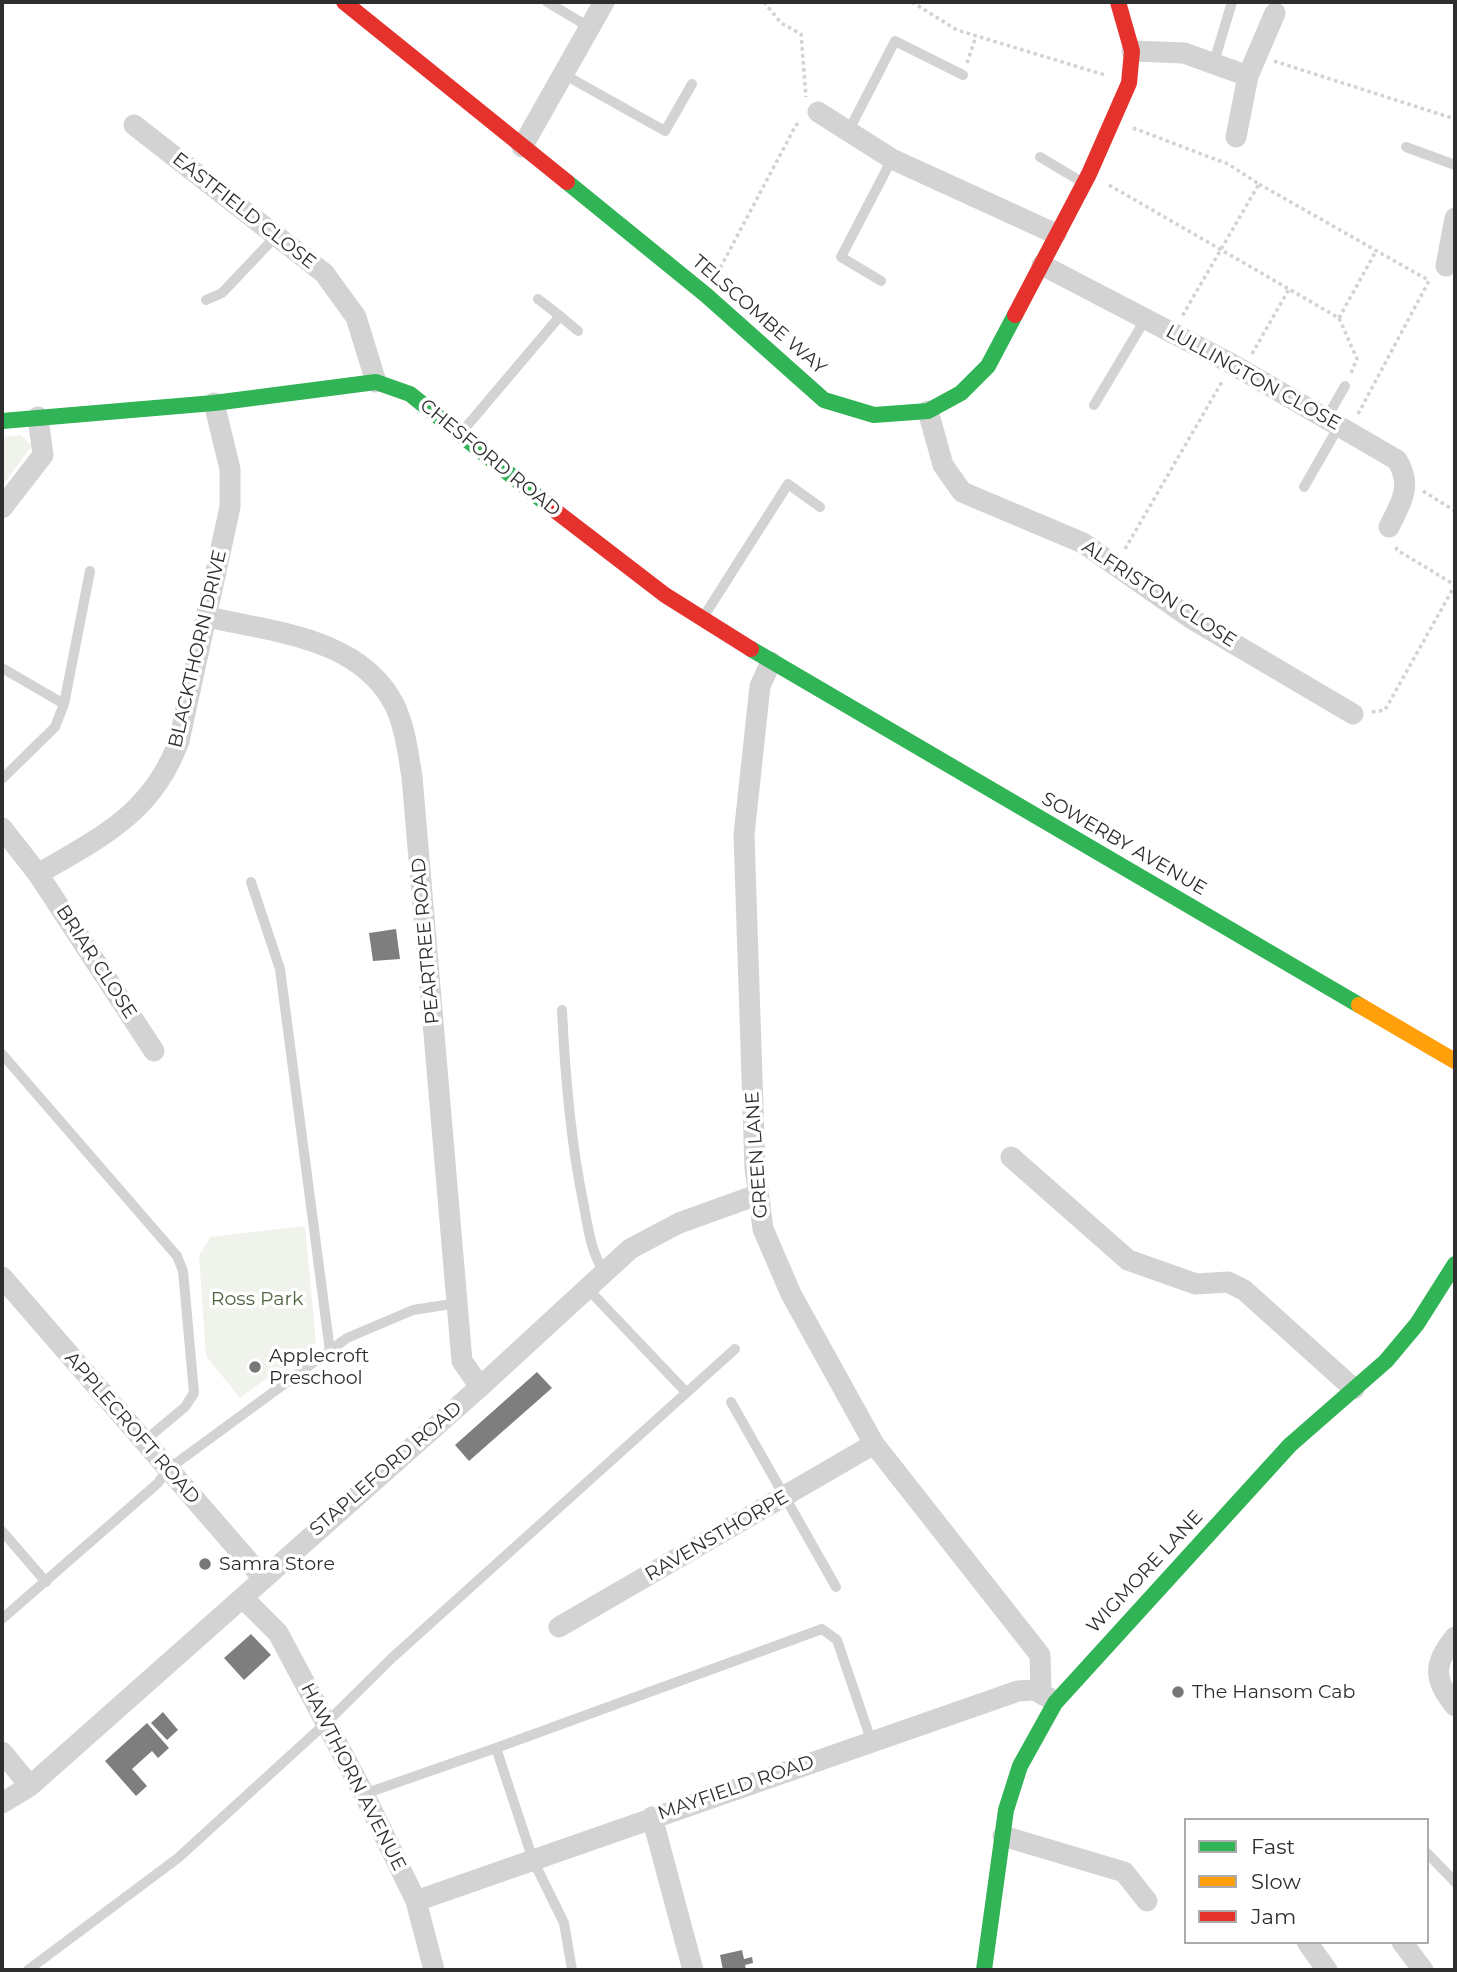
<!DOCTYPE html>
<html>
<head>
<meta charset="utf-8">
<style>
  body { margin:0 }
  #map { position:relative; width:1457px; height:1972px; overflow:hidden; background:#fff; font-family:Montserrat,sans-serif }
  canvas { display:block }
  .frame { position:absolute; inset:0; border:4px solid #2e2e2e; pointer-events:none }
  .legend { position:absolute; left:1184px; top:1818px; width:245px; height:126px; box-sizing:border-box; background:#fff; border:2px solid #ababab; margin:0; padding:9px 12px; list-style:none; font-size:21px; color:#2e2e2e }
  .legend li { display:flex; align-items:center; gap:14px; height:35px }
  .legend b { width:35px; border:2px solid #ababab }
</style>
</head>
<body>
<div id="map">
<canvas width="1457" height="1972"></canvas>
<div class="frame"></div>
<ul class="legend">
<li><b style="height:9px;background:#30b455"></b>Fast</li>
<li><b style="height:9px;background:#ff9f0a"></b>Slow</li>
<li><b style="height:9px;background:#e5322d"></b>Jam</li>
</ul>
</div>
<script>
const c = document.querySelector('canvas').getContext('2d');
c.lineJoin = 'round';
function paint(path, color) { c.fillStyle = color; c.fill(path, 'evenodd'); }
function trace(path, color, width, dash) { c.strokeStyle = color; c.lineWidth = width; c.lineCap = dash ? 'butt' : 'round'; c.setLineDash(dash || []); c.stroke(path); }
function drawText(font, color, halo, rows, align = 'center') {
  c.font = font + ' Montserrat,sans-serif'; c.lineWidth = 7; c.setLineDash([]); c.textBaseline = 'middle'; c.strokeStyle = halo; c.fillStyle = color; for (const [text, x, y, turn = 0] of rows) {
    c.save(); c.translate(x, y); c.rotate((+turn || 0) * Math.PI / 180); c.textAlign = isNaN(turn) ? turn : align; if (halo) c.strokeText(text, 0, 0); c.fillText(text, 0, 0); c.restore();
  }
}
paint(new Path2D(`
  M21 435 32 446 2 486V437Z
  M305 1226 316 1342 240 1398 206 1356 199 1256 210 1237Z`), '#f0f3ec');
paint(new Path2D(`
  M396 929 400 959 373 961 369 933Z
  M537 1372 552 1388 469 1461 455 1445Z
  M251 1634 271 1655 244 1680 224 1658Z
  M163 1712 178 1730 167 1740 151 1723Z
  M147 1723 169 1748 158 1758 152 1751 132 1769 147 1786 136 1796 105 1761Z
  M742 1950 744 1959 752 1957 753 1963 745 1965 746 1970H723L720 1955Z`), '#7e7e7e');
trace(new Path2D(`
  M764 2 781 23 801 34 806 97
  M912 2 957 30 1105 75
  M1274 61 1455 119
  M967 63 976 36
  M1133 128 1228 164 1259 184 1181 318
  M1259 184 1428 280
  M1109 185 1339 318 1357 359 1351 373
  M717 274 796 125 801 122
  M1339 318 1376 251
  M1252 354 1289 289
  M1358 414 1430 279
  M1423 491 1455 511
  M1125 549 1223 380
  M1372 712 1385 710 1455 585 1397 550 1395 544`), '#d2d2d2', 3.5, [3.5, 3.5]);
trace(new Path2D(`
  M547 2 589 27
  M1214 62 1232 2
  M565 75 665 131 692 84
  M849 130 895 41 963 75
  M1406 147 1455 165
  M1040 157 1082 182
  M881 281 841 257 892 159
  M206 300 222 293 276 236
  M560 316 578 331
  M1094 405 1146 318
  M1326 419 1345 386
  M461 433 560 316 538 299
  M1304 487 1339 426
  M704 616 788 484 820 507
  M2 668 64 704
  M2 779 55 727 64 704 90 571
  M251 882 280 969 330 1351
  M562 1010C565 1075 570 1138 583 1201 588 1227 590 1250 604 1272
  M2 1054 177 1256 183 1271 194 1393 185 1407 143 1442
  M587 1288 685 1391
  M731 1402 836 1587
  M2 1531 46 1582
  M2 1619 158 1483 167 1470 347 1338 413 1310 458 1303
  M364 1794 496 1748
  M1427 1853 1455 1882
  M28 1970 178 1858 326 1723 393 1657 735 1349
  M572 1970 564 1923 533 1860 496 1748 822 1629 837 1640 871 1740`), '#d3d3d3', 10);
trace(new Path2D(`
  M1132 51 1184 53 1248 76
  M818 112 892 159 1056 234
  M134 125 324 273 356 317 376 382
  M1236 137 1248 76 1275 13
  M522 147 604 2
  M1042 265 1232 364 1397 460C1413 486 1401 503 1389 527
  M1446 266 1455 218
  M928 411 943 465 962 492 1083 543 1192 619 1353 714
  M2 508 43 455 38 417
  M208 617C272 632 359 637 394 704 405 726 408 753 412 777L462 1361 480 1387
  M771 662 760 686 744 835 755 1168 763 1229 791 1294 874 1444 1040 1655 1041 1692
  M2 828 38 874 154 1051
  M38 874C101 837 152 814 179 741L230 507V469L214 403
  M1011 1157 1128 1260 1196 1284 1228 1282 1244 1290 1354 1389
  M2 1277 263 1578
  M243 1598 278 1633 364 1794 416 1901 434 1970
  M559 1627 874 1444
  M1455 1637C1433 1664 1433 1679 1455 1706
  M2 1752 30 1786
  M2 1803 30 1786 480 1387 630 1249 679 1223 757 1195
  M652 1817 693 1970
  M1003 1836 1124 1872 1147 1901
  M416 1901 1018 1691 1034 1690 1051 1699
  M1307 1942 1327 1970
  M1402 1942 1423 1970`), '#d3d3d3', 21);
trace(new Path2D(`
  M567 182 706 295 824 400 874 415 928 411 961 393 988 366 1015 315
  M2 421 214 403 376 382 410 394 553 509
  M751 649 1359 1005
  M984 1970 1006 1810 1020 1766 1055 1703 1290 1445 1386 1361 1417 1324 1455 1264`), '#30b455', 16);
trace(new Path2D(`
  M1359 1005 1455 1061`), '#ff9f0a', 16);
trace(new Path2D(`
  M344 2 567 182
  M1015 315 1089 174 1129 83 1132 51 1118 2
  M553 509 665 595 751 649`), '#e5322d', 16);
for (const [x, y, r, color] of [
  [255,1367,7,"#777"],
  [205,1564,7,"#777"],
  [1178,1692,7,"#777"]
]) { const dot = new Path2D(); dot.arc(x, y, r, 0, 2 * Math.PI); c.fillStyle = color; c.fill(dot); trace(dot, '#fff', 2.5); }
drawText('19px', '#2e2e2e', '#fff', [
  ["EASTFIELD CLOSE",244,211,38],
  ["TELSCOMBE WAY",759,315,41],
  ["LULLINGTON CLOSE",1253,378,29],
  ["CHESFORD ROAD",490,458,39],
  ["ALFRISTON CLOSE",1159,594,33],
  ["BLACKTHORN DRIVE",198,649,-77],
  ["SOWERBY AVENUE",1124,844,30],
  ["PEARTREE ROAD",426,941,-95],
  ["BRIAR CLOSE",96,962,57],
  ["GREEN LANE",757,1155,-94],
  ["APPLECROFT ROAD",132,1428,49],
  ["STAPLEFORD ROAD",386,1469,-41],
  ["RAVENSTHORPE",717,1536,-30],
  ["WIGMORE LANE",1145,1572,-47],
  ["HAWTHORN AVENUE",353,1777,63],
  ["MAYFIELD ROAD",736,1788,-19]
]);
drawText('19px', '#516441', '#fff', [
  ["Ross Park",257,1299]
]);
drawText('19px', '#2e2e2e', '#fff', [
  ["Applecroft",269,1356],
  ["Preschool",269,1378],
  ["Samra Store",219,1564],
  ["The Hansom Cab",1192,1692]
], 'left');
</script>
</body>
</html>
